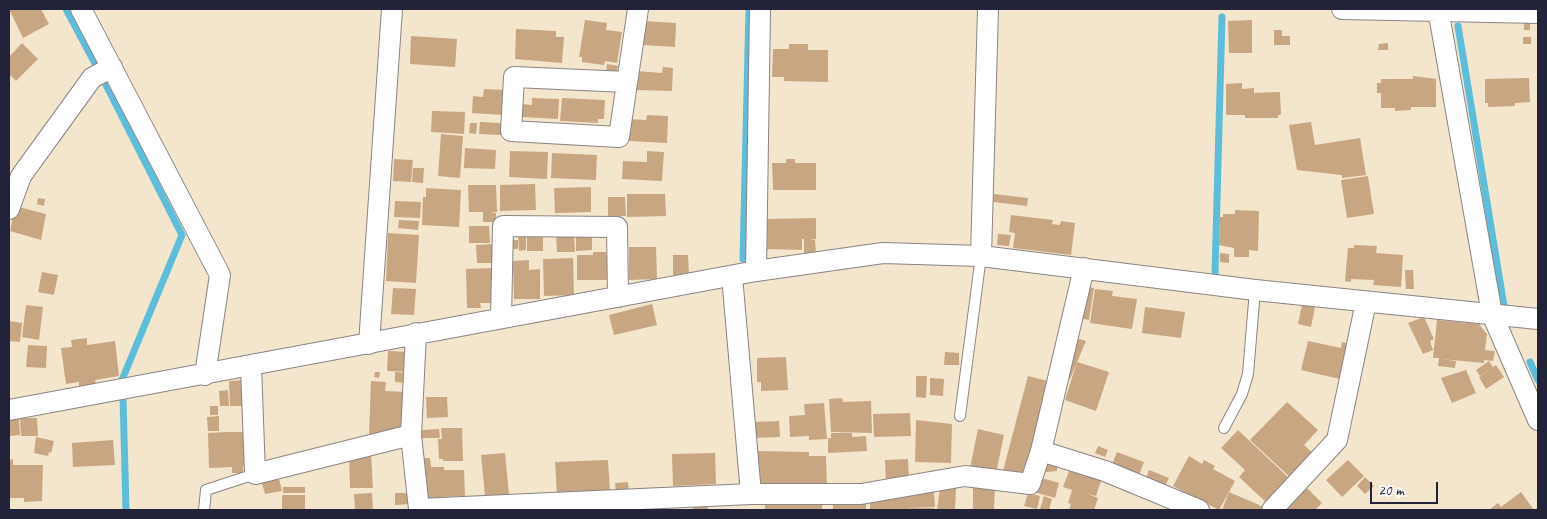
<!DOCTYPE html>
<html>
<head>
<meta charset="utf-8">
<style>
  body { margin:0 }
  #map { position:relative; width:1547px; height:519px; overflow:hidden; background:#f3e6cd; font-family:Caveat,sans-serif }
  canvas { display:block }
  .frame { position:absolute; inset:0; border:10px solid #22223b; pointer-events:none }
  .scale { position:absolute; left:1370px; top:482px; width:68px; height:22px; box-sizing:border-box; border:2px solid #22223b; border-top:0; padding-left:6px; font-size:15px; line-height:18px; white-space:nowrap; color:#22223b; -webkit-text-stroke:4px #fdfcf7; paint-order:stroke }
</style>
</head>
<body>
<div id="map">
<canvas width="1547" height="519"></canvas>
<div class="frame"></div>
<div class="scale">20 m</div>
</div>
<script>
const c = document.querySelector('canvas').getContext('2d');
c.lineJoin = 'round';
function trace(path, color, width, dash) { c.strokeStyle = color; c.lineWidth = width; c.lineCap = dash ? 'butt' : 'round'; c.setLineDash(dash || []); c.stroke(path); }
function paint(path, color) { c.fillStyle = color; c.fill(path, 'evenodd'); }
trace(new Path2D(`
  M66 9 97 67
  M1458 26 1504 306
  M103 79 182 235 122 380
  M743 259 749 9
  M1215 273 1222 17
  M1530 362 1538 380
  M123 398 126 510`), '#5cbeda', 7);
paint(new Path2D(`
  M9 9H41L49 24 23 38Z
  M585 20 607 23 606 30 622 32 617 63 605 61 604 65 582 62V57H579Z
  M1252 20V53H1229L1228 21Z
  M644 21 676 23 675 47 643 45Z
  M1524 23H1530V30H1524Z
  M516 29 556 31V37H564L562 63 515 59Z
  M1274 30H1282V36H1290V45H1274Z
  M411 36 457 39 455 67 410 64Z
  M1523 37H1531V44H1523Z
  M22 43 38 59 16 81 9 74V57Z
  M1388 43V50H1378L1379 44Z
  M789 44H808V50H828V82L784 81V77H772L773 49H789Z
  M607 64 618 66 616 75 606 74Z
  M663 67 673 68 672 91 635 90 636 71 662 73Z
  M1413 76 1436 79V107H1411V110L1395 111V108H1381V93H1377V83H1381V79H1413Z
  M1529 78 1530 102 1515 103V106L1488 107V103H1485V79Z
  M1242 83V89L1254 88V93L1280 92 1281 115H1278V118H1245V115H1226V84Z
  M484 89 504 90 503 115 472 113 473 96 483 97Z
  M532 98 559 99 558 119 522 117V104L532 105Z
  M562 98 605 100 604 119H598V123L560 121Z
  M432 111 465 112 464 134 431 132Z
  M647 115 668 116 667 143 629 141 630 119 646 120Z
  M480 122 501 123V135L479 134Z
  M1311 122 1315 145 1360 138 1366 175 1342 178V175L1297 170 1289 125Z
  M470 123H477L476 134 469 133Z
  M441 134 463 136 460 178 438 176Z
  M465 148 496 150 495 169 464 168Z
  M510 151 548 152 547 179 509 177Z
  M647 151 664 152 662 181 622 179 623 161 647 162Z
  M552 153 597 155 596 180 551 178Z
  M394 159 413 160 411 182 393 181Z
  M786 159H795V163H816V190H773L772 163H786Z
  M413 168H424L423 183 412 182Z
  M1368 176 1374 214 1347 218 1341 180Z
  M535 184 536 210 500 211V185Z
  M468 185H496L497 212H489L496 213V222H483V212H469Z
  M591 187V212L555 213 554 188Z
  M426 188 461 190 459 227 422 225 423 197H426Z
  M627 194H665L666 216 627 217Z
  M994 194 1028 198 1027 206 993 202Z
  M608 197H625L626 216H608Z
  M38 198 45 199 44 206 37 204Z
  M395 201 421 202 420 218 394 217Z
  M15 206 46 214 41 240 10 231Z
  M1235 210 1259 211 1258 251 1249 250V257H1234V248L1219 245 1220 217H1223V214H1235Z
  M1011 215 1053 220 1052 224 1060 225 1061 221 1075 223 1071 255 1013 248 1015 233 1009 232Z
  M816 218V239H810L815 240 816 253H804V239H802V250L766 249V219Z
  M399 220 419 221 418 230 398 228Z
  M469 226H489L490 243H469Z
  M388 233 419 235 416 283 386 281Z
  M527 233H543V251H527Z
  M556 233H574L575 252H557Z
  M518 234H526V250L519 251Z
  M576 234H592V250L576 251Z
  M998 234 1011 235 1009 246 997 245Z
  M511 240H518V249H511Z
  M493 244V263H477L476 245Z
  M1354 245 1377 246 1376 253 1403 255 1401 287 1373 285 1374 280 1351 279V282L1345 281 1348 248H1354Z
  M629 247H656L657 279 629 280Z
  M593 252H606V255H611L612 280H577V255H593Z
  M1220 253 1229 254V263L1220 262Z
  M673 255H688L689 275H673Z
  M573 258 574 295 544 296 543 259Z
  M529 260V270L540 269V299H514L513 261Z
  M493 268 494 303H480L481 308H467L466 269Z
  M1405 270H1413L1414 289H1406Z
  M42 272 58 275 54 295 38 292Z
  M1085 287 1094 288 1089 320 1080 318Z
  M393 288 416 289 414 315 391 314Z
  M1095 289 1113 291 1112 296 1137 299 1132 329 1090 323Z
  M652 304 657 325 614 335 609 315Z
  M26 305 43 307 39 340 22 337Z
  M1302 305 1315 307 1311 327 1298 324Z
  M1145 307 1185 312 1181 338 1142 333Z
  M1424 317 1434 339 1430 341 1433 350 1423 354 1408 323Z
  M1437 320 1479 324 1487 334 1485 350 1495 351 1493 361 1484 360V363L1441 359 1456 361 1455 368 1438 366 1439 358H1433Z
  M9 321 22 323 20 342 9 341Z
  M87 338V345L115 341 119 376 95 380 96 385 79 387V382L66 384 61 348 72 347 71 340Z
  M1076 338 1086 341 1083 348 1077 346 1083 348 1070 379 1064 376Z
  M1308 341 1341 348 1342 342 1352 344 1344 380 1301 370Z
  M28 345 47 346 46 368 26 367Z
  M388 351 409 352 408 372 387 371Z
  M945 352 959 353V365H944Z
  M786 357 788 390 761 391V382H757V358Z
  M1489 361 1493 367 1480 376 1476 370Z
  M1077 362 1109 372 1096 411 1065 400Z
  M1496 365 1504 377 1486 389 1479 377Z
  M1466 370 1476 393 1452 403 1441 378Z
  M375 372H380L379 378 374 377Z
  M395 372 408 373 407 383 395 382Z
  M916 376H927L926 398 916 397Z
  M1028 376 1052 382 1027 477 1003 471Z
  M930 378 944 379 943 396 930 395Z
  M247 380 248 406H230L229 381Z
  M371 381 386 382 385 391 407 392 402 432 369 434Z
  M228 390 229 406H220L219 391Z
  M426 397H447L448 417 427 418Z
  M842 398 843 402 871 401 872 433 831 432 829 399Z
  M1287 402 1318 430 1304 445 1315 455 1292 479 1250 440Z
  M824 403 827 439 809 440V436L790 437 789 416 805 415 804 404Z
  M210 406H218V415H210Z
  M910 413 911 436 874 437 873 414Z
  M219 416V431H208L207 417Z
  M20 418H37L38 436H21Z
  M9 419H19L20 435 9 436Z
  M916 420 952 424 951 463 915 462Z
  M779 421 780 437 753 438 752 422Z
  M441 428H462L463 461H443V459H439L438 439H442Z
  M439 429 440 438H422V430Z
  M978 429 1004 435 996 473 970 468Z
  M1238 430 1291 480 1268 504 1239 477 1245 470 1221 448Z
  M227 432H248L249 466H243V473H232V467L209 468 208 433Z
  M831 433H852V437L866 436 867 451 828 453V438H831Z
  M36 437 54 441 51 453 49 452 48 456 34 453Z
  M113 440 115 465 73 467 72 443Z
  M1098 446 1108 450 1105 457 1095 453Z
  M756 451 809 452V456H826L827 488 821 489V483L757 484Z
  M1117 452 1144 462 1138 478 1111 467Z
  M505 453 509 494 485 496 481 455Z
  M715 453 716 484 673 486 672 454Z
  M371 454 373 488H350L349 455Z
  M1189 456 1202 464 1204 460 1215 466 1213 469 1235 481 1219 510 1173 486Z
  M420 458H430L431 467H444V470H464L465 496 444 497V499L421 498Z
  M13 459V465H43L42 501 24 502V498H9V460Z
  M908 459 909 481 886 482 885 460Z
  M608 460 610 493 557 495 555 462Z
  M1348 460 1364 476 1342 497 1326 480Z
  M1046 463H1057V471L1046 472Z
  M1071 466 1103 475 1096 496 1088 494 1098 498 1094 510H1069L1071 504 1068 503 1074 484 1072 490 1063 487Z
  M1149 470 1169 478 1164 488 1145 481Z
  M278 475 282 491 265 494 261 479Z
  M1038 477 1059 483 1055 498 1034 492Z
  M1365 477 1374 486 1365 494 1357 486Z
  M628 482 629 493H616L615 483Z
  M973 485H995L994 510H973Z
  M1305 486 1322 503 1315 510H1282Z
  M283 487H305V493H283Z
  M940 488H956L955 510H937Z
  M934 491 935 507 910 508V510H870V500Z
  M1229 492 1257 504 1266 509 1222 510Z
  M1521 492 1534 510H1489L1498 503 1501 507Z
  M372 493 373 510H355L354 494Z
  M395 493H411L412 504 395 505Z
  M1028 493 1040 496 1037 509 1024 506Z
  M282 495H305V510H282Z
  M1044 496 1052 499 1049 510 1040 509Z
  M765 499 822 501V510H765Z
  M693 500H707L708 510H693Z
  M833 500 866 502V510H833Z
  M648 504V510H620L619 506Z
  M911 508H934V510H911Z`), '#c9a682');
const lane = new Path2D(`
  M960 416 981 256
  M1224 428 1242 394 1248 374 1255 290
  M204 510 206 490 255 474`);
const street = new Path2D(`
  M81 9 220 275 205 375
  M1342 9 1538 13
  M1438 9 1492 314 1538 420
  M627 82 514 77 511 131 619 137 638 9
  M9 209 21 176 92 78 112 67
  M981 256 988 9
  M756 271 760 9
  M732 276 751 494
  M501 318 503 226 617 227 618 297
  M416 333 411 435 419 509 751 494H861L965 476 1030 484 1041 451 1105 471 1199 510
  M369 344 392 9
  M251 366 255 474 411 435
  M9 410 756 271 883 253 981 256 1255 290 1538 319
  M1041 451 1084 268
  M1272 510 1337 440 1366 302`);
trace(lane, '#8a8484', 12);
trace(street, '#8a8484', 22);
trace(lane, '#fff', 10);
trace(street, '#fff', 20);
</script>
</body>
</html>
